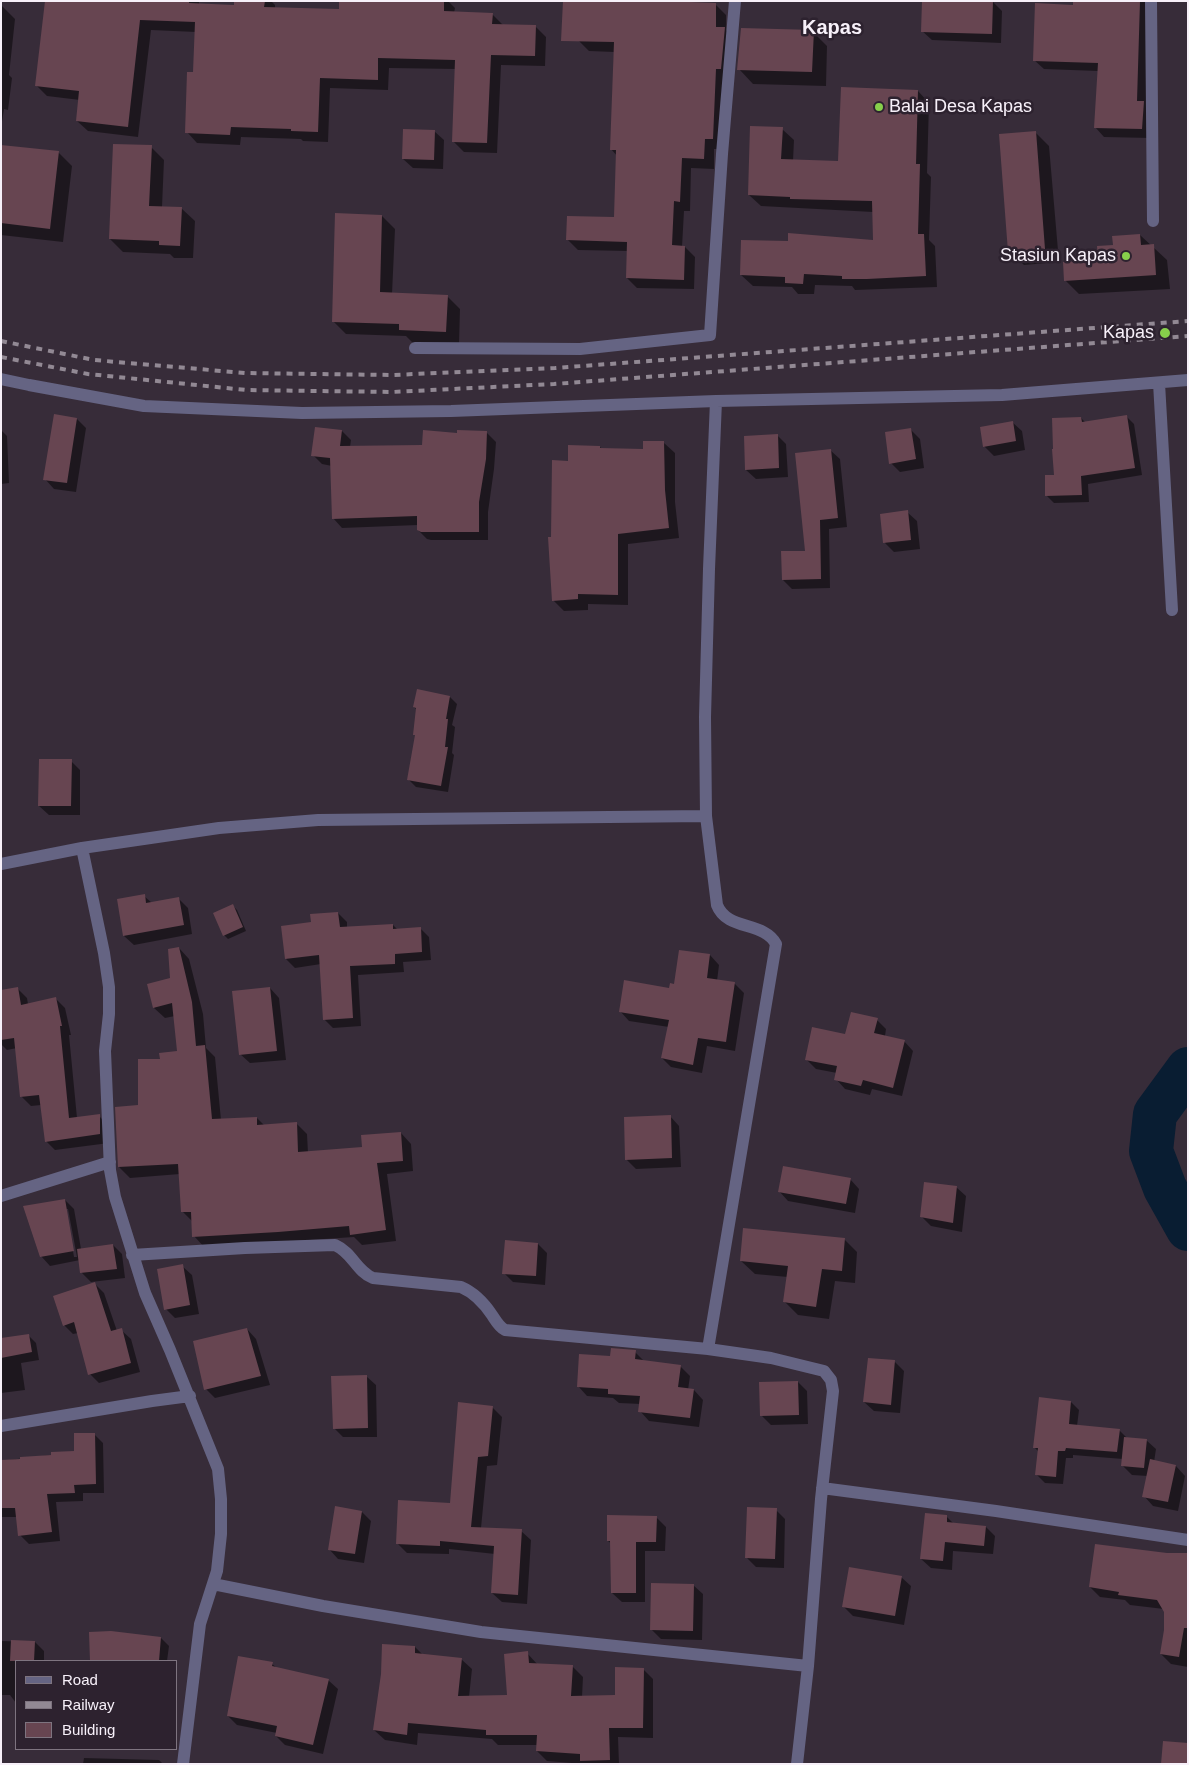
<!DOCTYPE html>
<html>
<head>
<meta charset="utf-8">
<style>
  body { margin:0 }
  #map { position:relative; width:1189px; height:1765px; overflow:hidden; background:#372c39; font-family:Arial,sans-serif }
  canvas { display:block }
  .frame { position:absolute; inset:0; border:2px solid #f7f0f9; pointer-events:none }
  .legend { position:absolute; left:15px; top:1660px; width:162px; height:90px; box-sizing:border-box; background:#2d222f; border:1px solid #7e7480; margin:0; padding:6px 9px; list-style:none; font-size:15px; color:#f7f0f9 }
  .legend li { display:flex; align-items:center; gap:10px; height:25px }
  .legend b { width:25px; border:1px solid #7e7480 }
</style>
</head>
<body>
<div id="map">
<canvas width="1189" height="1765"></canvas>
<div class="frame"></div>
<ul class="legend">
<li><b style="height:6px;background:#656483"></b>Road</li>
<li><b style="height:6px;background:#928994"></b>Railway</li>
<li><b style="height:14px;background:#674551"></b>Building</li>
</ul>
</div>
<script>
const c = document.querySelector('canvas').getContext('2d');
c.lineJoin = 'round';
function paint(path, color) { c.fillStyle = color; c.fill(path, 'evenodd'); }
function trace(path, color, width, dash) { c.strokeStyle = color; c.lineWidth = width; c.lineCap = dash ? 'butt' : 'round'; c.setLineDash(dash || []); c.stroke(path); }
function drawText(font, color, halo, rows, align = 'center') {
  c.font = font + ' Arial,sans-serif'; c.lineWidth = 5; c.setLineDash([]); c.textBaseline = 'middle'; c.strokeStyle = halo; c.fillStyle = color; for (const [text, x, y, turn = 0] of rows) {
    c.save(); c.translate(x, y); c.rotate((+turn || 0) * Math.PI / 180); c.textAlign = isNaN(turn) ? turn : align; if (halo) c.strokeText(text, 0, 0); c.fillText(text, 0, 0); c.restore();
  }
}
paint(new Path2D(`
  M46 1H199V5L235 6V1H271L275 5V9L340 11 341 1H448L455 8 454 13 492 14 503 25 535 26 546 37 545 66 501 65 497 153 464 152 453 141 456 69 389 68 388 90 330 88 328 142 303 141 301 139 241 137 240 145 197 143 187 132 194 74 196 32 151 30 138 137 88 131 77 121 80 100 47 96 37 86Z
  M1074 1H1147L1151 138 1104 137 1095 127 1098 71 1044 69 1034 60 1074 6Z
  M993 2 1002 11 1001 43 932 40 922 31Z
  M1 5 15 19 9 75 12 78 8 110 4 109 1 128Z
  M716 5 726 15V30L734 39 723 149H714V169L691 168 690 211H684L682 247H685L695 257 694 289 637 288 627 278 628 251 578 250 567 239 615 219 617 156 611 149 614 52 589 51 579 41Z
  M813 32 827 46 826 86 753 84 739 69Z
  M918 91 929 103 927 173 931 177 929 240 935 246 937 287 855 290 852 286 815 285 814 294H798L792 287 753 286 741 275 874 242 873 212 761 206 749 195 782 129 794 140 793 161 839 163Z
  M434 131 444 140 443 169 413 168 403 159Z
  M1035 132 1049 146 1059 262 1024 265 1010 251Z
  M1 146 58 152 72 166 63 242 1 235Z
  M151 147 164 160 162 207 181 208 195 221 193 258H174L170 254 123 252 110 239Z
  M382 216 395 229 392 294 447 296 460 309 459 344 413 343 406 336 346 334 333 321Z
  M1140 235 1167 260 1170 289 1079 294 1065 280 1099 261 1114 246Z
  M1127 417 1134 424 1142 475 1088 484 1089 502 1054 503 1047 496 1081 418 1086 423Z
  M77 419 86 428 76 492 54 489 45 479Z
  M1012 422 1022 431 1025 450 994 456 984 446Z
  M1 430 7 436 9 483 1 484Z
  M911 430 920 439 924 468 900 472 891 463Z
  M342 431 351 440 350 447 423 446 458 434 487 433 496 442 494 469 488 512V540H431L427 539 418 530V525L342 528 333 518 332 466 322 464 313 455Z
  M777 435 786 444 788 477 756 479 746 470Z
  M664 443 675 453V502L679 538 628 544V605L588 604V610L564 611 553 600 552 538 569 462 600 447 602 449 645 450Z
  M830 450 840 459 847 527 829 529 830 588 792 589 783 580 806 552Z
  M907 512 917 521 920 549 894 552 885 543Z
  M450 697 457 704 452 725 455 727 452 753 454 755 448 792 416 787 409 780 416 735 417 710 414 707Z
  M71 761 80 770V815H49L39 806Z
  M144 896 152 903 178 898 188 908 192 934 134 945 124 936Z
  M233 906 237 910 246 931 228 939 224 935Z
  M338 913 347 922V928L393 925 398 930 420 928 429 937 431 960 403 962 404 972 358 975 361 1026 333 1028 324 1019 321 964 295 968 286 959Z
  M179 948 189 959 203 1014 206 1048 215 1057 221 1120 257 1118 264 1125 296 1123 307 1134 308 1153 363 1148 401 1133 411 1144 413 1171 387 1174 396 1241 362 1245 354 1237 204 1247 194 1236 193 1222 183 1212 180 1174 130 1178 119 1167 139 1107 161 1060 178 1052 175 1016 165 1018 154 1008 172 979Z
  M710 955 719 965 717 981 735 984 744 993 735 1051 707 1046 702 1073 671 1067 662 1058 669 1027 629 1021 620 1011 670 989Z
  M270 988 279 998 286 1060 250 1063 240 1054Z
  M18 989 27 998 28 1004 56 999 65 1008 71 1035H69L77 1118 99 1116 108 1125 109 1143 55 1150 46 1141 41 1105 31 1106 21 1096 17 1048 7 1050 1 1044V991Z
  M877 1020 886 1029 885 1036 904 1041 913 1051 902 1096 872 1089 870 1095 845 1089 836 1079 837 1073 816 1069 806 1059Z
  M670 1116 679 1126 681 1167 636 1169 626 1159Z
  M850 1179 859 1189 855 1213 788 1201 779 1191Z
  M956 1187 966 1196 962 1232 931 1226 922 1217Z
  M65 1200 74 1209 81 1249 113 1245 122 1254 125 1278 91 1282 82 1273 80 1260 50 1266 41 1256ZM66 1209H68L77 1257H74Z
  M844 1239 857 1252 855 1283 835 1281 829 1319 798 1315 784 1301 788 1277 755 1274 741 1261Z
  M506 1241 538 1244 547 1253 545 1285 513 1282 504 1273Z
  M182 1266 192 1275 199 1314 175 1318 166 1309Z
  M95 1284 104 1293 117 1331 121 1330 131 1339 140 1372 99 1383 90 1374 78 1333 73 1334 64 1325Z
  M247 1329 256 1339 270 1385 215 1398 206 1389Z
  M28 1335 36 1343 39 1360 21 1363 25 1390 1 1393V1339Z
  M635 1352 644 1361 680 1366 690 1376 688 1390H694L703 1400 699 1427 649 1421 640 1411 641 1404 619 1403 613 1398 587 1396 578 1386 611 1357Z
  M895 1362 904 1371 900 1413 874 1411 864 1402Z
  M366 1376 376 1385 377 1437H343L334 1428Z
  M798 1382 807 1391 808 1424 771 1425 762 1416Z
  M1071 1402 1079 1410 1077 1426 1119 1430 1127 1438 1146 1440 1156 1449 1154 1462 1176 1466 1185 1476 1178 1511 1153 1506 1144 1496 1148 1476 1132 1475 1122 1465 1123 1459 1073 1455V1458H1066L1063 1484 1045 1483 1037 1475 1039 1452 1034 1447Z
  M492 1407 502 1417 497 1465 487 1466 481 1528 521 1531 531 1540 527 1604 502 1602 492 1593 495 1554 449 1549V1554L407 1553 397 1543 451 1504Z
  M94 1434 103 1443 104 1493H83V1501L56 1502 60 1541 29 1544 20 1535 18 1517H1V1461L75 1452Z
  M776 1510 785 1519 784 1568 756 1567 747 1558Z
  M362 1512 371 1521 364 1563 338 1559 329 1549Z
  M656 1517 666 1527 665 1551H645V1602H622L612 1593V1544L608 1541Z
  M947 1517 954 1524 986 1527 995 1536 993 1554 953 1551 952 1570 931 1568 921 1559Z
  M1167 1555H1188V1667L1171 1664 1161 1654 1166 1630 1165 1612 1164 1609 1130 1605 1125 1600 1100 1597 1090 1587Z
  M901 1577 911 1586 904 1625 853 1616 844 1607Z
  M693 1585 703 1594 702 1640 661 1639 651 1629Z
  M91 1633 161 1638 169 1646 167 1661H91Z
  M1 1641 35 1642 44 1651V1661H16V1703L10 1695H1Z
  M415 1647 423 1655 461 1659 472 1669 469 1697 509 1696 527 1653 538 1665 572 1666 583 1677 582 1697H616L643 1669 653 1679V1738L618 1737 619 1764H584L547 1761 537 1751V1745H498L492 1739 418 1733 417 1745 385 1740 374 1730Z
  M272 1664 277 1668 328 1680 338 1689 323 1754 285 1745 276 1736 277 1733 237 1725 228 1716Z
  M84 1758 159 1760 163 1764H83Z`), '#0007');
trace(new Path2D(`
  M1188 1069 1155 1114 1151 1151 1165 1188 1188 1229`), '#091d32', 44);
paint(new Path2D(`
  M45 1H189V3L234 5V1H265L264 7 339 9V1H444V11L493 13 492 24 536 25 535 56 491 55 487 143 452 142 455 60 378 58V80L320 78 318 132 291 131V129L231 127 230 135 185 133 187 72H193L195 22 140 20 128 127 76 121 79 91 35 86Z
  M563 1H664L716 3V27H725L721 69H716L713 139H705L704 159 682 158 680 202 674 201 672 245 685 246 684 280 626 278 627 242 566 240 567 216 614 217 616 150H610L614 42 561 41Z
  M922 1H993L992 34 921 32Z
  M1073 1H1140L1137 101H1144L1142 129 1094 128 1098 63 1033 61 1035 3 1073 5Z
  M741 28 814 30 812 72 737 70Z
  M841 87 918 90 916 164H920L918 234H924L926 276 867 279H842V276L804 274 803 284 785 283V277L740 275 741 240 788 241V233L873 240 872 201 790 199V197L748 195 750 126 783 127 781 159 838 161Z
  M403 129 435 130 434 160 402 159Z
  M1036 131 1045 249 1008 252 999 134Z
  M113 144 152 145 149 206 182 207 180 246 159 245V241L109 239Z
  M1 145 59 151 50 229 1 223Z
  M335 213 382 215 380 292 448 295 446 332 399 330V324L332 322Z
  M1140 234 1141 245 1154 244 1156 275 1064 281 1063 262 1098 260 1097 246 1113 245 1112 236Z
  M54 414 77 418 67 483 43 480Z
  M1127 415 1135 468 1081 476 1082 495 1045 496V475H1054L1052 449H1053L1052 418 1081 417 1082 422Z
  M1013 421 1016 441 983 447 980 427Z
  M315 427 342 430 340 446 422 445 423 430 457 433V430L487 431 486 459 479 502V532H421L417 530V516L332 519 330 458 311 456Z
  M911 428 916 459 889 464 885 432Z
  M778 434 779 468 745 470 744 436Z
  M643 441H664L665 490 669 528 618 534V595L578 594V599L552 601 548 537H551L552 460 568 461V445L600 446V448L643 449Z
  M831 449 838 518 820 520 821 579 782 580 781 551H805L795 453Z
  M908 510 911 540 883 543 880 514Z
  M417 689 450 696 446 719H448L445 747H448L441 786 407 780 415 735H413L416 708 413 707Z
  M39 759H72L71 806H38Z
  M145 894 146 903 179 897 184 925 123 936 117 899Z
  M233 904 243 927 223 936 213 913Z
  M338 912 340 927 393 924V929L421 927 422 952 395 954V964L350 966 353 1018 323 1020 319 955 285 959 281 926 311 922 310 914Z
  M179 947 192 1002 196 1046 205 1045 212 1119 257 1117V1125L297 1122 298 1152 362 1147 361 1135 401 1132 403 1161 377 1163 386 1230 350 1235 349 1226 278 1232 192 1237 191 1212H181L178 1164 118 1167 115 1107 138 1105V1059H160L159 1053 177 1051 172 1003 153 1008 147 984 170 978 168 949Z
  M679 950 710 954 707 978 735 982 726 1042 698 1038 693 1065 661 1058 669 1020 619 1012 624 980 669 988 670 983 674 984Z
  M18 987 21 1005 56 997 62 1026H60L69 1118 100 1114V1134L45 1142 39 1095 20 1097 14 1038 1 1040V990Z
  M270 987 277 1051 239 1055 232 991Z
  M851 1012 878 1018 874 1033 905 1040 893 1088 863 1080 861 1086 834 1080 837 1066 805 1060 812 1027 845 1034Z
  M671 1115 672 1158 625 1160 624 1117Z
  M783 1166 851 1178 846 1204 778 1192Z
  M924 1182 957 1186 953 1223 920 1217Z
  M65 1199 74 1251 40 1257 23 1206Z
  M743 1228 845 1238 842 1271 822 1269 816 1307 783 1302 788 1266 740 1261Z
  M505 1240 538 1243 536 1276 502 1274Z
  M113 1244 117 1269 80 1273 77 1249Z
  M183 1264 190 1305 164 1310 157 1269Z
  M95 1282 111 1331 122 1328 131 1363 88 1375 74 1322 63 1326 53 1296Z
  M247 1328 261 1376 204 1390 193 1341Z
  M29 1334 32 1352 1 1358V1338Z
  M611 1348 636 1350 635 1359 681 1365 678 1387 694 1389 690 1418 638 1412 640 1396 608 1394V1389L577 1387 579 1354 610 1356Z
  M868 1358 895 1360 891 1405 863 1402Z
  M367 1375 368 1428 333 1429 331 1376Z
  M798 1381 799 1415 760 1416 759 1382Z
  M1039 1397 1071 1401 1069 1424 1120 1429 1117 1452 1066 1448 1065 1451H1058L1056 1477 1035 1475 1038 1448H1033Z
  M458 1402 493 1406 488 1456 478 1457 471 1527 522 1529 518 1595 491 1593 494 1546 440 1541V1546L396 1544 398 1500 450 1503Z
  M74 1433H95L96 1484 74 1485 75 1493 47 1494 52 1532 18 1536 15 1508H1V1460L20 1459V1457L51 1455V1452L74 1451Z
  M1124 1437 1147 1439 1144 1468 1121 1466Z
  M1150 1459 1176 1465 1168 1502 1142 1497Z
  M335 1506 362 1511 355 1554 328 1550Z
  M747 1507 777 1508 775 1559 745 1558Z
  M925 1513 947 1515V1522L986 1526 984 1546 945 1542 943 1561 920 1559Z
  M607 1515 657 1516 656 1542H636V1593H611L610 1541H607Z
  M1095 1544 1167 1553H1188V1628H1184L1179 1657 1160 1654 1164 1630V1612L1157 1600 1118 1595 1119 1592 1089 1587Z
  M849 1567 902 1576 895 1616 842 1607Z
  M651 1583 694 1584 693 1631 650 1630Z
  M111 1631 161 1637 159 1661H90L89 1632Z
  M11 1640 35 1641 34 1661H10Z
  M382 1644 415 1646V1653L462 1658 458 1696 507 1695 504 1654 528 1651 529 1663 573 1665 571 1696 615 1695V1667L644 1668 643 1728H609L610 1760 580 1761V1754L536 1751 537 1735H486V1730L408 1723 407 1735 373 1730 381 1674Z
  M238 1656 273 1662 272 1666 329 1679 313 1745 275 1736 277 1726 227 1716Z
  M1163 1741 1188 1743V1764H1161Z`), '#674551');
trace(new Path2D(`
  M1151 1 1153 221
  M415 348 580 349 710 335 722 154 735 1
  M1 379 29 385 144 406 302 413 451 411 716 401 1002 395 1188 380
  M1159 383 1172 610
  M82 848 104 953 109 987V1014L105 1051 110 1170 115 1197 145 1293 170 1350 218 1469 221 1499V1534L217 1571 200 1624 183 1764
  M1 864 82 848 219 828 318 820 706 816
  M1 1196 110 1162
  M132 1255 245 1248 335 1245C353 1253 356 1271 373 1278L461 1287C475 1293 484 1303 492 1315 496 1321 499 1327 505 1330L708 1349 771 1358 824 1371 831 1380 833 1391 821 1499 808 1666 797 1764
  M708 1349 776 944C764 921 727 931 717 905L706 816 705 717 709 569 716 401
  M1 1426 152 1401 190 1396
  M822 1488 996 1511 1188 1540
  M213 1584 323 1606 481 1632 808 1666`), '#656483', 12);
trace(new Path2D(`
  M1 341 94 360 245 373 392 375 555 368 1188 321
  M1 357 88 374 246 390 392 392 554 384 1188 336`), '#928994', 4, [6, 6]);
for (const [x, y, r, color] of [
  [879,107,5,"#87cf4b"],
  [1126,256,5,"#87cf4b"],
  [1165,333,6,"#87cf4b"]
]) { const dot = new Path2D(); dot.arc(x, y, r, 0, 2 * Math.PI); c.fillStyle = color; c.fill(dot); trace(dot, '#2d222f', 2); }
drawText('18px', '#f7f0f9', '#2d222f', [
  ["Balai Desa Kapas",889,107,"left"],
  ["Stasiun Kapas",1116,256],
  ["Kapas",1154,333]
], 'right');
drawText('bold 20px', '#f7f0f9', '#2d222f', [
  ["Kapas",832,28]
]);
</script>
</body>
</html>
